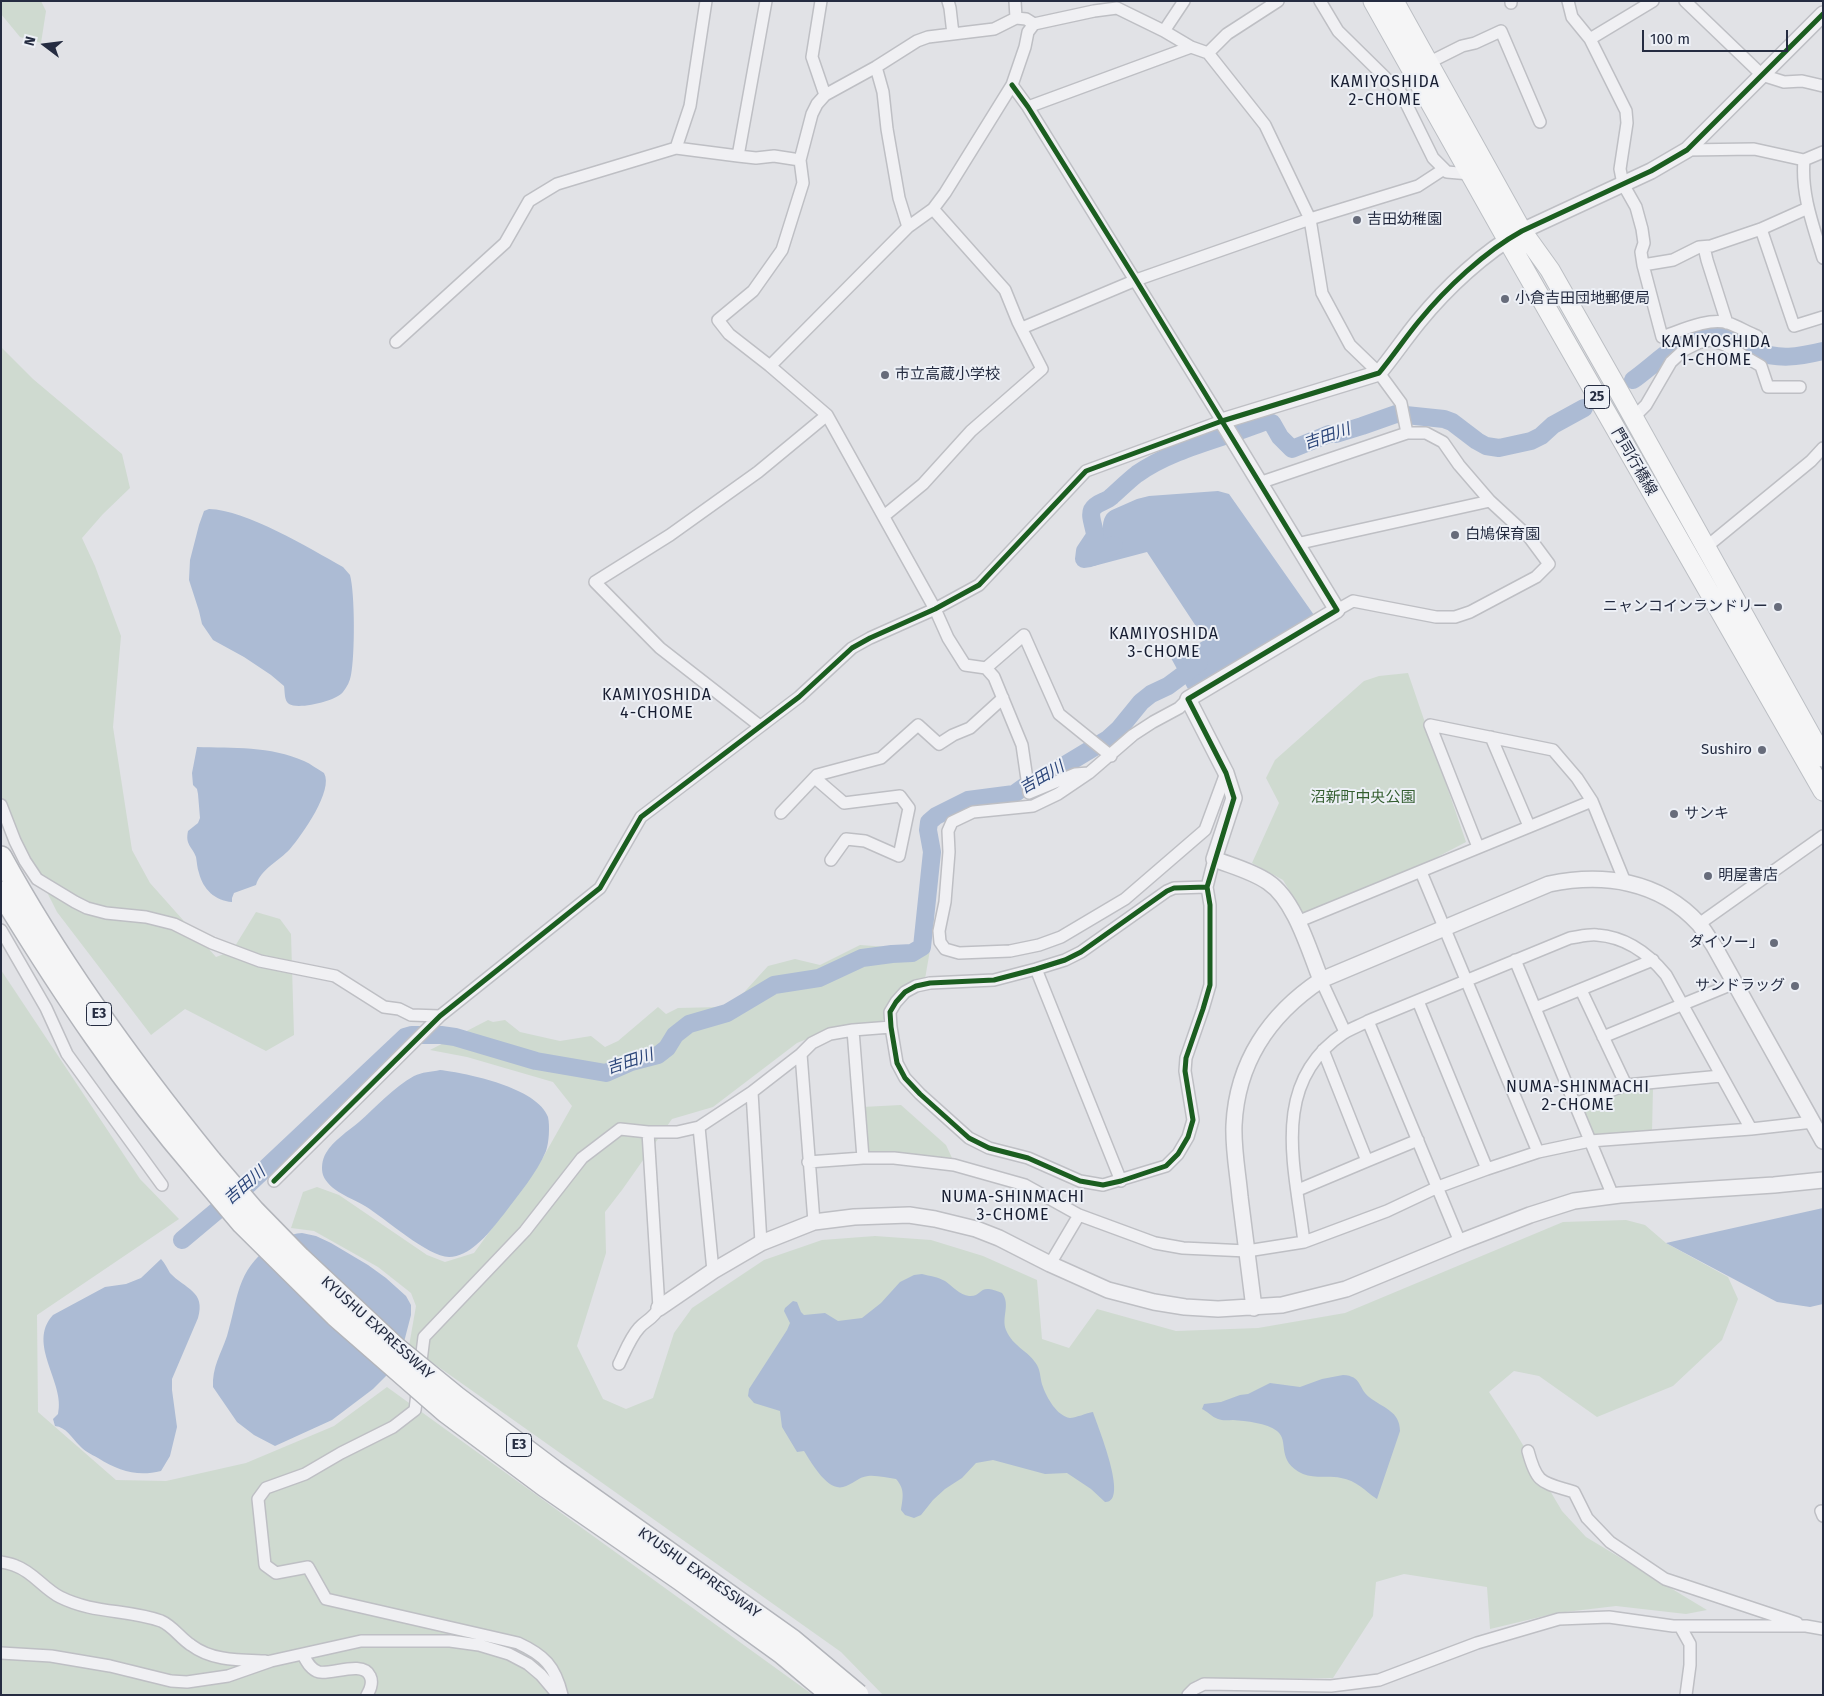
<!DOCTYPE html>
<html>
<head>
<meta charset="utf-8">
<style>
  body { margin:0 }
  #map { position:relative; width:1824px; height:1696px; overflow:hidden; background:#e1e2e6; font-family:"Fira Sans",sans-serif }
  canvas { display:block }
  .frame { position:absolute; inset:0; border:2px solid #252c41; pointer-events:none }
  .north { position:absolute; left:20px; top:20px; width:50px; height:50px; -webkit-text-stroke:4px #edf0f6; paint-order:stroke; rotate:285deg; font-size:14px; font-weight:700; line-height:20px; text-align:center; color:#252c41 }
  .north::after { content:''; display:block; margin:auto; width:18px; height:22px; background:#252c41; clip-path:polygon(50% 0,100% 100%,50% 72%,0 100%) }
  .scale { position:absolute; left:1642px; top:30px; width:146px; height:22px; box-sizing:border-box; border:2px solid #252c41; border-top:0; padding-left:6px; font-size:15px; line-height:18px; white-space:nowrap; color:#252c41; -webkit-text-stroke:4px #edf0f6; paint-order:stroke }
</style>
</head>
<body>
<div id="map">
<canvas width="1824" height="1696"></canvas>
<div class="frame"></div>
<div class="north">N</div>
<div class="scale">100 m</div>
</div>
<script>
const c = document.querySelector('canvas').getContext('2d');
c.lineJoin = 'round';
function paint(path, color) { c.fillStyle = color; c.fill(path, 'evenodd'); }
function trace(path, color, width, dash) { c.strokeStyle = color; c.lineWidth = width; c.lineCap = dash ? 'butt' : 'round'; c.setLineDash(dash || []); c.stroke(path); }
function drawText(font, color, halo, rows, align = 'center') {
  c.font = font + ' "Fira Sans","Noto Sans JP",sans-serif'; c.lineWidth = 4; c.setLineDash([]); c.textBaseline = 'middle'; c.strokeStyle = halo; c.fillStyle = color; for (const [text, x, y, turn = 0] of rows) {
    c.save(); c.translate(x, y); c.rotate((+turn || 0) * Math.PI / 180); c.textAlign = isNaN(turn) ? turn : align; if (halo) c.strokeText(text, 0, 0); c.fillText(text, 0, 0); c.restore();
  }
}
paint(new Path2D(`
  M1 1H41L46 11 41 43 20 37 1 14Z
  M1 347 33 379 122 454 130 488 103 514 82 538 95 566 121 636 113 727 132 850 150 883 216 957 232 951 256 912 280 919 291 934 294 1035 266 1051 185 1009 151 1035 57 912 1 801Z
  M1408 673 1466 842 1422 865 1304 915 1283 880 1252 863 1279 803 1266 778 1275 760 1364 681 1379 676Z
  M860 945 930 950 925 979 891 1003 882 1023 829 1030 797 1043 713 1107 672 1119 622 1190 605 1212 606 1253 577 1346 603 1399 626 1409 653 1398 674 1333 692 1308 764 1260 822 1240 875 1236 931 1240 983 1256 1037 1280 1042 1339 1069 1348 1097 1309 1176 1331 1258 1328 1345 1313 1563 1222 1626 1220 1645 1225 1666 1243 1728 1277 1738 1299 1722 1340 1673 1386 1597 1417 1539 1376 1514 1371 1489 1392 1514 1430 1562 1511 1586 1537 1707 1610 1686 1614 1616 1606 1557 1613 1490 1629 1487 1587 1404 1574 1376 1582 1373 1616 1333 1678 1196 1680 1181 1695H883L841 1652 409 1346 416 1306 411 1293 378 1267 314 1231 291 1228 303 1192 317 1187 339 1195 427 1255 445 1262 474 1253 541 1161 572 1106 553 1082 467 1057 430 1050 488 1020 493 1022 505 1020 520 1032 560 1041 591 1036 605 1047 618 1041 658 1007 666 1014 678 1008 722 1007 737 1000 768 966 795 959 820 965Z
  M1 970 140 1179 179 1219 37 1315 38 1412 116 1480 166 1481 246 1463 334 1426 387 1387 813 1695H1Z
  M1624 1087H1653L1652 1133 1593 1139 1581 1107Z
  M901 1105 946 1145 952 1158 903 1155H866L862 1107Z`), '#cfdad0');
paint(new Path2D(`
  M1218 491 1229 494 1314 615 1188 689 1171 658 1205 640 1147 552 1094 566 1093 545 1103 543C1103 532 1100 516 1112 510L1137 499 1149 496Z
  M209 509C246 510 309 548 343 567L350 575C355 593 355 656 351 675 350 681 347 687 343 692 337 701 298 710 289 704 284 701 285 692 284 686L271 675 244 657 213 640 202 624 199 611 189 580 190 560 199 525 204 511Z
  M197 747C232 748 271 746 304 761 311 764 317 769 324 773 334 790 302 835 290 849 279 861 261 869 256 885L234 893 232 898V902C215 901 203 889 199 873 197 868 197 862 196 857 192 846 185 845 188 831L198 823 200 818 198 794 197 789 193 785 192 773Z
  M440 1070C467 1073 538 1088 548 1117 550 1126 549 1143 546 1151 537 1173 518 1195 504 1214 495 1225 487 1236 476 1245 469 1251 459 1257 449 1257 428 1257 385 1218 365 1206 352 1198 329 1191 323 1175 321 1169 322 1159 326 1153 333 1141 348 1131 359 1122 376 1107 394 1087 414 1076 422 1072 431 1072 440 1070Z
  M1823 1208V1304L1810 1307 1777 1302 1666 1243Z
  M302 1233 316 1236 331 1243 368 1265 386 1278 406 1296 411 1305V1315L404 1342 389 1373 373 1389 332 1420 275 1446 254 1435 237 1422 213 1387C212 1367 221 1354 227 1336 238 1300 236 1270 271 1246 283 1239 288 1234 302 1233Z
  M161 1259C165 1263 167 1268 170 1273 185 1289 206 1291 198 1318L172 1379V1390L177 1427 170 1456 161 1471C137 1477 119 1471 98 1458 91 1454 84 1451 79 1445 72 1438 66 1427 55 1426L53 1419 58 1414C66 1383 26 1344 53 1315L105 1287 126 1284 141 1278Z
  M922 1274C930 1276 938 1277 945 1281 952 1286 960 1295 969 1296 984 1297 977 1282 1002 1293 1011 1305 1001 1317 1006 1330 1013 1347 1029 1351 1037 1365 1041 1372 1040 1380 1043 1387 1047 1398 1057 1416 1070 1418 1075 1418 1087 1413 1093 1412 1097 1425 1130 1503 1105 1502L1091 1489 1067 1473 1045 1474 993 1460 976 1463 962 1478 945 1489 933 1500 921 1515 914 1518 905 1515 901 1510C903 1497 905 1489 896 1479 887 1478 877 1475 868 1476 858 1477 852 1485 843 1487 827 1491 811 1462 804 1451L797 1452 782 1427 780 1411 754 1403 748 1396 749 1389 787 1330 790 1323 784 1311 785 1308 793 1301 797 1302 801 1312 804 1315 825 1313 838 1321 862 1318 881 1303 900 1282 914 1275Z
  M1343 1375C1362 1376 1358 1388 1369 1397 1383 1408 1400 1411 1400 1431L1377 1499C1365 1491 1356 1480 1341 1478 1329 1475 1316 1479 1303 1474 1275 1461 1290 1441 1277 1431 1267 1423 1246 1421 1233 1420 1228 1420 1223 1421 1218 1419 1212 1417 1207 1411 1202 1409L1204 1404 1221 1402 1240 1395 1248 1394 1270 1383 1300 1387 1322 1379Z`), '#acbbd4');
trace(new Path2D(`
  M1633 380C1654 365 1678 340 1703 334 1728 327 1736 344 1755 351 1779 360 1798 357 1823 351
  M1114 545C1103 549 1096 559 1084 559L1085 551 1095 536C1095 528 1089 517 1092 510 1096 502 1106 502 1111 497 1120 489 1128 481 1137 474 1176 447 1223 439 1266 421L1272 423 1280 437 1292 449 1329 434H1336L1362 426 1396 414 1444 419 1452 422 1477 441 1486 446 1499 448 1531 441 1541 436 1553 425 1584 408
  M182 1240 250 1183 405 1037 412 1035H441L455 1037 536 1061 606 1073 631 1062 658 1055 667 1048 675 1035 689 1024 727 1013 774 985 819 978 862 958 892 954 912 953 922 947 932 852 928 830 929 822 936 816 968 800 1014 794 1028 784 1040 780 1083 754 1108 739 1119 729 1141 702 1151 694 1168 686 1199 663`), '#acbbd4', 18);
const minor = new Path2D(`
  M821 1 812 57 825 95
  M948 1 950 8 953 34
  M1015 1 1016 18
  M1320 1 1338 31 1401 93 1433 158 1447 172 1470 174
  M1511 1V3
  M1568 1 1572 17 1590 39
  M1685 1 1762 75 1784 82 1802 81 1823 86
  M1034 24 1026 19 1016 18 994 29 928 37 917 41 876 67 825 95 817 104 812 114 800 160 803 183 782 250 753 291 718 320 729 334 770 366 827 415 935 609 948 638 965 665 986 668 994 677 1022 745 1029 793 1075 774 1089 773
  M1164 31 1184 1
  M1208 53 1227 34 1278 1
  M1428 63 1462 46 1475 43 1501 31 1540 122
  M876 67 883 92 887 129 899 198 908 227
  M1028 107 1191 47
  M676 148 690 106 706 1
  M1687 150 1754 149 1804 160 1823 152
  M738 156 766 1
  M1804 160C1801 194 1813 225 1823 258
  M1808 208 1761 229 1794 326 1823 317
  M1704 247 1707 260 1727 323
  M1643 265 1641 252 1644 243 1642 229 1636 207 1623 184 1620 169 1627 123 1626 111 1590 39 1653 1
  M1022 328 1136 280 1310 219 1418 186 1444 169
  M1757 336C1747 332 1737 326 1728 323 1709 317 1680 331 1662 337L1643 265 1673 260 1699 247 1711 246 1761 229
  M396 342 505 243 529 201 557 184 676 148 738 156 756 158 774 156 800 160
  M770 366 908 227 933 209 945 193 1012 85 1025 47 1028 32 1034 24 1094 11 1117 8 1164 31 1191 47 1208 53 1265 125 1310 219 1322 293 1350 345 1379 373 1401 403 1407 433
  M1633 418 1646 405 1671 362 1684 350 1698 343 1711 340 1725 345 1761 366 1768 387H1800
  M1259 483 1407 433H1426L1443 442 1459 465 1490 501 1529 537 1549 564 1536 577 1470 612 1455 617H1436L1353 601 1337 610
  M884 516 923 484 971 431 1042 369 1018 322 1005 290 933 209
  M1296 544 1490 501
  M1705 548 1811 461 1823 448
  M986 668 1024 635 1059 714 1111 756
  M1188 699 1179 708 1153 722 1133 735 1089 773 1058 794 1033 806 973 812 952 822 948 831 949 852 945 902 939 931 940 942 945 949 959 953 1010 951 1039 945 1061 937 1125 899 1205 830 1226 773
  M760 726 660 648 595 582 670 535 758 472 827 415
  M1491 737 1529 826
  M815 778 844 803 900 796 909 808 899 856 865 841 846 839 831 860
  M1 805 15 841 25 861 37 879 75 902 87 908 106 913 146 917 174 924 212 943 260 961 335 976 384 1007 399 1009 411 1015 440 1016
  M781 813 817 775 881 758 918 725 939 744 953 735 970 728 1003 698
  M1478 847 1430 725 1553 750 1577 778 1592 801 1625 882
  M1421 872 1538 1152
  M1207 887 1174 888 1167 891 1081 952 1065 960 1036 969 994 980 930 983 916 986 905 992 896 1002 890 1012 891 1027 897 1063 905 1078 920 1094 969 1138 989 1148 1028 1158 1080 1181 1103 1185 1166 1166 1178 1154 1188 1137 1193 1120 1185 1071 1186 1058 1203 1009 1210 985V905L1207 887 1214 859
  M1297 922 1592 801
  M1699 924 1823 836
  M1 930 46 1008 67 1054 162 1185
  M1515 960 1613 1196
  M1036 969 1121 1181
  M1321 980 1345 1032
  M1581 990 1626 1085 1721 1076
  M1418 1001 1487 1169
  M1535 1008 1653 960
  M1368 1021 1460 1242
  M853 1030 863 1158
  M1603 1037 1735 983
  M1323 1050 1367 1161 1418 1140
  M801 1054 814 1222
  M752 1092 761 1243
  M1575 1104 1626 1085
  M699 1127 713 1271
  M808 1162 863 1158H894L954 1165 1025 1185 1079 1215 1155 1243 1183 1248 1247 1251 1304 1242 1387 1211 1438 1187 1487 1169 1538 1152 1590 1141 1751 1129 1813 1122
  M274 1181 440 1016 600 888 641 817 799 697 852 648 870 638 935 609 979 585 1086 471 1222 421 1028 107 1012 85
  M1298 1190 1367 1161
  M1304 1242C1295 1167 1269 1083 1344 1033 1352 1028 1361 1025 1368 1021L1570 938C1578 937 1589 934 1597 935 1626 937 1648 953 1666 975L1751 1129
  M1050 1264 1079 1215
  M619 1364C625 1352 630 1338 639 1328 646 1320 653 1319 659 1308L648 1132
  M420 1369 424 1337 525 1231 582 1158 620 1129 648 1132H677L699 1127 752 1092 801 1054 812 1043 830 1034 853 1030 891 1027
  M418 1385 415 1410 393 1427 341 1453 305 1474 266 1488 258 1499 265 1565 276 1573 308 1567 326 1599 518 1643C544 1655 555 1666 562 1695
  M1528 1451C1537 1485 1542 1482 1574 1492L1587 1518 1610 1542 1665 1579 1797 1623
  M1821 1511 1823 1516
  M1 1562C6 1563 12 1564 16 1566 33 1572 44 1589 60 1597 94 1614 127 1609 161 1621 173 1626 180 1638 191 1645 212 1661 239 1660 265 1661
  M1680 1626 1690 1644V1665L1686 1695
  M1 1653 51 1656 110 1666 171 1681 187 1682 228 1676 271 1661 361 1641H450L479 1645 509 1654 528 1664 541 1675 558 1695
  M303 1655C307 1662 311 1670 319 1672 331 1675 363 1660 370 1676 373 1682 370 1690 367 1695
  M1188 1695 1194 1689 1204 1684 1331 1686 1379 1680 1477 1643 1559 1619 1609 1617 1673 1626H1806L1823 1629`);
const tertiary = new Path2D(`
  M1321 980C1309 950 1295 900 1268 882 1252 871 1232 866 1214 859L1234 798 1226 773 1188 699 1337 610 1222 421 1379 373C1393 356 1405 338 1419 321 1446 288 1484 252 1522 231L1651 171 1687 150 1823 14
  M659 1308 713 1271 761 1243 814 1222 854 1217 909 1215 935 1219 976 1229 999 1238 1050 1264 1108 1290 1154 1302 1185 1307 1218 1309 1282 1305 1346 1289 1460 1242 1530 1215 1574 1201 1620 1195 1774 1185 1823 1180
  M1254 1308C1249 1271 1245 1234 1240 1197 1238 1174 1233 1149 1234 1125 1237 1062 1270 1014 1321 980L1549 884C1603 873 1659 880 1699 924 1704 930 1709 939 1714 946L1823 1141`);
const primary = new Path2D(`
  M1373 1 1507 239 1823 791
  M1394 1 1522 231 1550 270 1617 388 1823 757`);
const motorway = new Path2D(`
  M1 857C60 965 133 1065 211 1161
  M1 892C61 990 124 1085 199 1172`);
trace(minor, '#bebfc4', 14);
trace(tertiary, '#bebfc4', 18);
trace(primary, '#bcbfc4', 21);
trace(motorway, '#b3b5bb', 24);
trace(minor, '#f0f0f3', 11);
trace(tertiary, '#f0f0f3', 15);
trace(primary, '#f5f5f6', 19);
trace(motorway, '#f5f5f6', 21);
const motorwayBridge = new Path2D(`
  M211 1161 254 1211 300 1258 396 1348 456 1397 554 1471 792 1640 858 1695
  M199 1172 242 1223 336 1316 446 1412 545 1486 681 1580 782 1653 832 1695`);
trace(motorwayBridge, '#b3b5bb', 24, []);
trace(motorwayBridge, '#f5f5f6', 21);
trace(new Path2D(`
  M1012 85 1028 107 1136 280 1337 610 1188 699 1226 773 1234 798 1207 887 1210 905V985L1203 1009 1186 1058 1185 1071 1193 1120 1188 1137 1178 1154 1166 1166 1121 1181 1103 1185 1080 1181 1028 1158 989 1148 969 1138 920 1094 905 1078 897 1063 891 1027 890 1012 896 1002 905 992 916 986 930 983 994 980 1036 969 1065 960 1081 952 1167 891 1174 888 1207 887
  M274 1181 440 1016 600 888 641 817 799 697 852 648 870 638 935 609 979 585 1086 471 1222 421 1379 373C1393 356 1405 338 1419 321 1446 288 1484 252 1522 231L1651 171 1687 150 1823 14`), '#1b5e20', 5);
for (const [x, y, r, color] of [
  [1357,220,5,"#676c7b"],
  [1505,299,5,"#676c7b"],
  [885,375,5,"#676c7b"],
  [1455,535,5,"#676c7b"],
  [1778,607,5,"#676c7b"],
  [1762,750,5,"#676c7b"],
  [1674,814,5,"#676c7b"],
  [1708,876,5,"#676c7b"],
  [1774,943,5,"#676c7b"],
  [1795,986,5,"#676c7b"]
]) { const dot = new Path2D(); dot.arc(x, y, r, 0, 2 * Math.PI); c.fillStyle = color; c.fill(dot); trace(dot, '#edf0f6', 2); }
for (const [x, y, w] of [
  [1597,397,25],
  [99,1014,25],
  [519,1445,25]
]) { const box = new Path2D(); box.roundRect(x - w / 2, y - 11.5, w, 23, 4); c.fillStyle = '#edf0f6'; c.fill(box); trace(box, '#252c41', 1); }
drawText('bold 14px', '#252c41', null, [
  ["25",1597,397],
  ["E3",99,1014],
  ["E3",519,1445]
]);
drawText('15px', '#252c41', '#edf0f6', [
  ["吉田幼稚園",1367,220],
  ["小倉吉田団地郵便局",1515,299],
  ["市立高蔵小学校",895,375],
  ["白鳩保育園",1465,535],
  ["ニャンコインランドリー",1768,607,"right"],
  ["Sushiro",1752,750,"right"],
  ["サンキ",1684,814],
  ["明屋書店",1718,876],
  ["ダイソー」",1764,943,"right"],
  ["サンドラッグ",1785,986,"right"]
], 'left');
drawText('15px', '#252c41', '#edf0f6', [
  ["門司行橋線",1634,462,60],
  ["KYUSHU EXPRESSWAY",377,1328,42],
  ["KYUSHU EXPRESSWAY",699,1573,35]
]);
drawText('15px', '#355f31', '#edf0f6', [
  ["沼新町中央公園",1363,798]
]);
c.letterSpacing = '1px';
drawText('16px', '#181e32', '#edf0f6', [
  ["KAMIYOSHIDA",1385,83],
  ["2-CHOME",1385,101],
  ["KAMIYOSHIDA",1716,343],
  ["1-CHOME",1716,361],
  ["KAMIYOSHIDA",1164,635],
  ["3-CHOME",1164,653],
  ["KAMIYOSHIDA",657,696],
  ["4-CHOME",657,714],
  ["NUMA-SHINMACHI",1578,1088],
  ["2-CHOME",1578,1106],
  ["NUMA-SHINMACHI",1013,1198],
  ["3-CHOME",1013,1216]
]);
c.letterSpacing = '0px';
drawText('italic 16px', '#2b4579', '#edf0f6', [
  ["吉田川",1327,437,-19],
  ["吉田川",1042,778,-30],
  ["吉田川",630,1062,-18],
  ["吉田川",245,1186,-41]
]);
</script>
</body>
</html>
